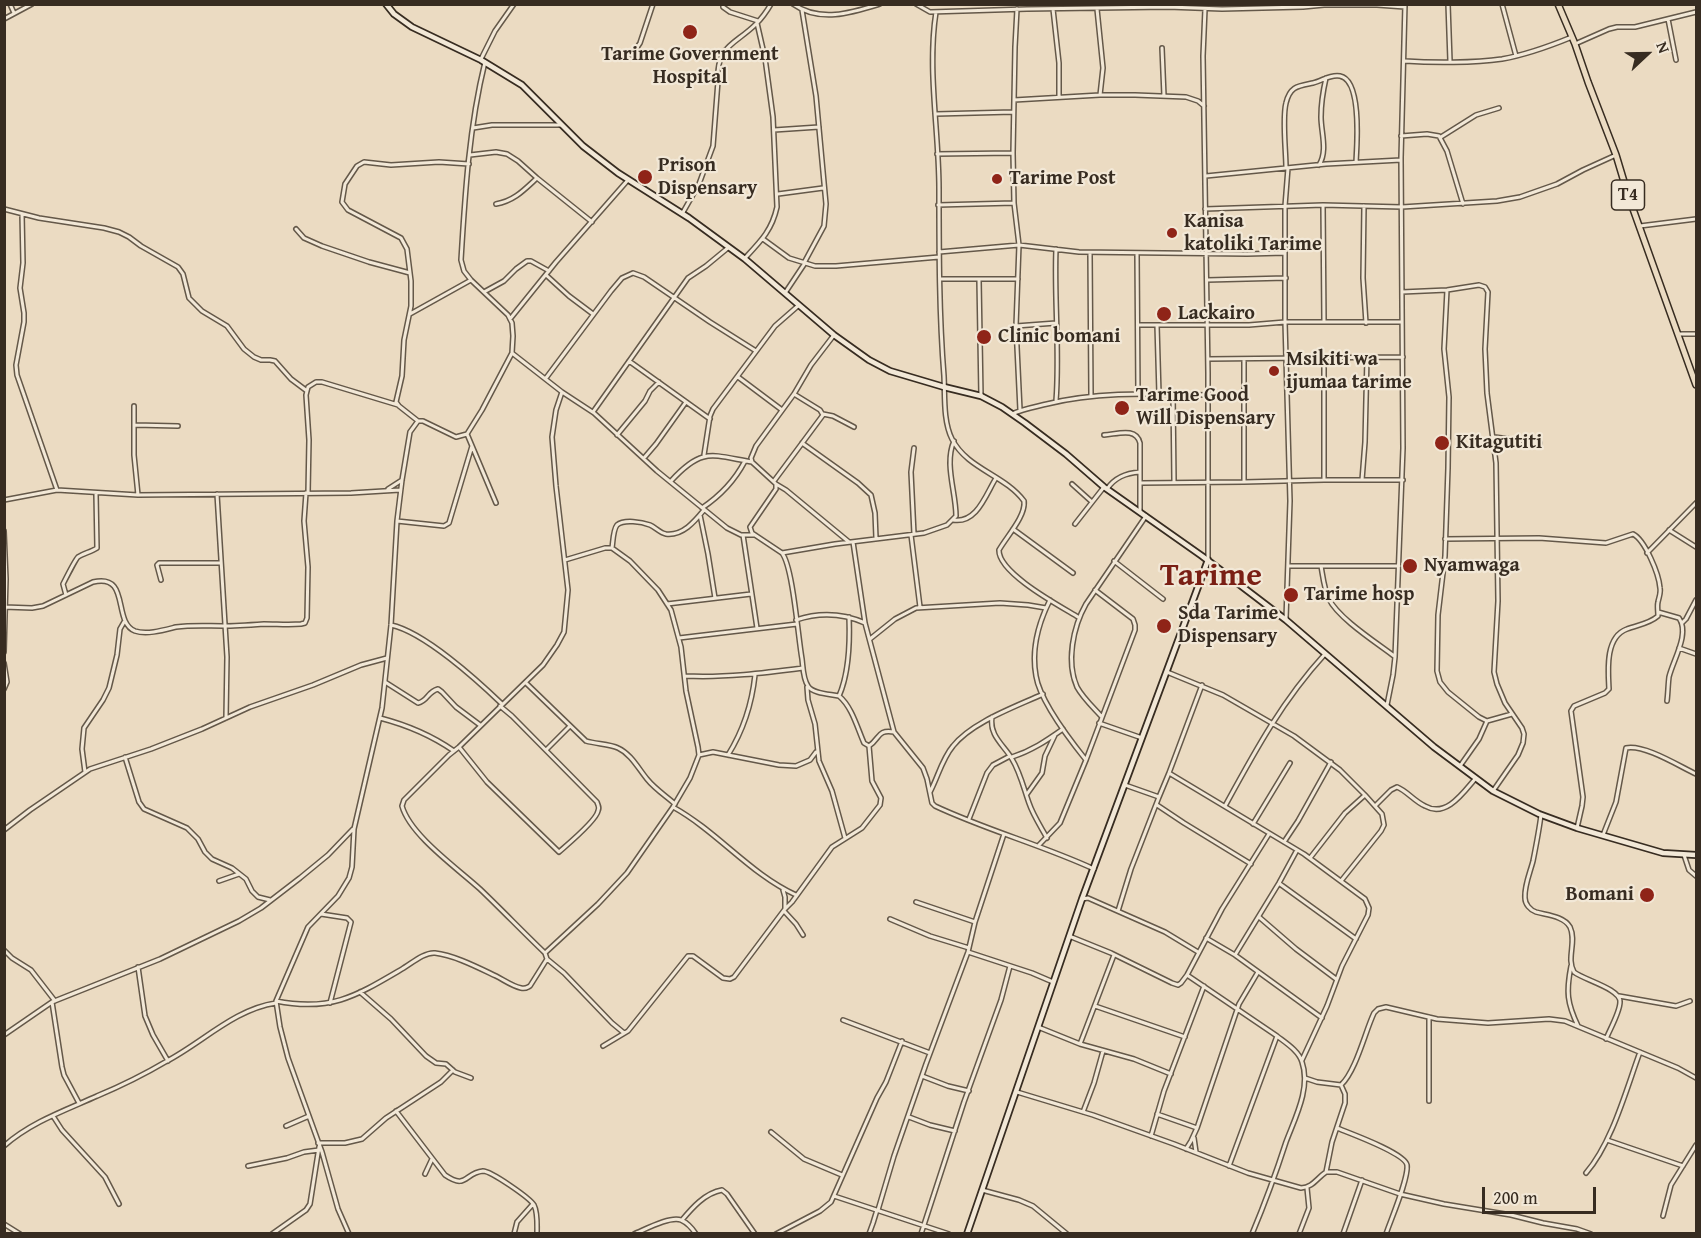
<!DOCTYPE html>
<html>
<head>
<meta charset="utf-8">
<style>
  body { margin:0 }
  #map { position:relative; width:1701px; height:1238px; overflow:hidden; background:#ebdbc2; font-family:"Gentium Book Plus",serif }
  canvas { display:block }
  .frame { position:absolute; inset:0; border:6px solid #372c21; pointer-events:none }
  .north { position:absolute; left:1617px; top:24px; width:60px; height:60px; -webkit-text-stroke:4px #f2e8d7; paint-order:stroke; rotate:68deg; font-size:16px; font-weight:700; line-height:24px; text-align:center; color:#372c21 }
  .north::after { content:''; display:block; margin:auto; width:21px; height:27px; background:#372c21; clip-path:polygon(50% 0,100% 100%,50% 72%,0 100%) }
  .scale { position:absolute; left:1482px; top:1187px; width:114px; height:27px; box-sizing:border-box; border:3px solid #372c21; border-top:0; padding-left:8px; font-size:18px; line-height:21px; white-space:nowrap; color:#372c21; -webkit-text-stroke:4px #f2e8d7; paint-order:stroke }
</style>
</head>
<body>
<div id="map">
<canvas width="1701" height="1238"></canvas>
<div class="frame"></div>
<div class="north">N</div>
<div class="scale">200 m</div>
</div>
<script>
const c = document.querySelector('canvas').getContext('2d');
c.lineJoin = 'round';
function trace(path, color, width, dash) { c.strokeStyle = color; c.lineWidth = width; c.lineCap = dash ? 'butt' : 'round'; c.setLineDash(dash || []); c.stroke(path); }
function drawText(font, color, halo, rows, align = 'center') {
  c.font = font + ' "Gentium Book Plus",serif'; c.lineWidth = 4.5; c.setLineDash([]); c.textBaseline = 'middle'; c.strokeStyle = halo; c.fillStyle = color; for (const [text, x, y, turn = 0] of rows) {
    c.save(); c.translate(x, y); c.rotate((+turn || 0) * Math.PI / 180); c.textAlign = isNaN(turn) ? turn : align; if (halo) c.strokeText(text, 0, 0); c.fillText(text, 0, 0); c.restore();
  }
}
const street = new Path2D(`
  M10 4 14 13
  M723 4V7L730 12 758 21
  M793 4C820 23 851 13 880 4
  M916 4 930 12 1027 9 1168 7 1222 9 1303 7 1324 5H1377L1405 7
  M1448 4 1450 61
  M1502 4 1516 56
  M1053 9 1059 63V97
  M1097 9 1103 68 1100 95
  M1205 9 1203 56 1208 373V560
  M802 10 816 96 826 204 824 226 804 263
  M936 12C927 70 939 130 939 189 939 251 939 314 944 376 945 396 943 421 952 439 967 469 1005 475 1024 501 1026 516 1007 536 999 550 998 573 1060 606 1078 617
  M4 19 32 4
  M1668 19 1676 60
  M1575 44 1609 29 1617 27H1635L1696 12
  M1162 48 1164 96
  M632 55 640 43 653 4
  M481 59 495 31 514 4
  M1405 61C1433 63 1474 63 1502 59 1525 55 1550 46 1572 37
  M1014 100 1015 47 1017 9
  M936 114 1013 112
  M473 128 492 125H560
  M774 130 819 127
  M1401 136 1427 134 1439 136 1447 151 1463 204
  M1441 137 1476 115 1499 108
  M937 154 1013 153
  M470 155 496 152 507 154 518 161 537 178 592 222
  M1319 165C1328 151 1321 132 1321 117 1321 104 1323 91 1326 78
  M1286 168C1286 151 1282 118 1286 103 1290 86 1298 86 1313 83 1322 81 1330 74 1340 76 1362 80 1357 145 1356 162
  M1206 176 1326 164 1401 160
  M778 194 823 188
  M496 204C514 201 524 190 537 178
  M938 205 1014 203
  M1323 205 1324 322
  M1364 206 1363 278 1366 323
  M4 209 39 218 104 228 119 232 129 237 141 246 178 267 183 274 189 298 202 311 227 326 244 349 254 357 261 360H270L275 361 291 379 307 391
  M1205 209 1323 205 1402 207 1497 201 1520 197 1557 184 1583 170 1616 155
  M22 214 23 263 20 288 24 313V322L16 365 17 375 57 490
  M682 214 699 184 713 146 718 81C716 45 735 45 756 24 762 18 767 11 771 4
  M1640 226 1696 219
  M296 229 304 238 322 246 369 262 410 273
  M763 239 789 258 815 266H836L939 257
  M1286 243 1323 244
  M1056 249C1054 300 1060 351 1056 401
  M939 252 1019 245 1079 252 1247 254 1285 253
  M1090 253 1091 395
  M1137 253 1138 394
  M745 258C761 241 772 230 777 207L773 117 765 58 757 23
  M546 275 569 296 593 314
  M940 279H1018
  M979 280 981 396
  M1207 280 1286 278
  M1447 290 1444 349 1449 397 1448 468 1445 556 1438 615 1437 671 1440 682 1448 692 1479 717 1487 721 1512 714
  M484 292 504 281 516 269 527 261H531L549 271
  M1402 292 1447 290 1479 285 1485 287 1488 292 1485 349 1487 393 1496 463 1498 601 1494 672 1497 684 1505 703 1522 728 1524 734 1523 743 1518 755 1493 791
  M785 293 805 263
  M410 314 471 280
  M510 319 556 262 628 180
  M1138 325H1249L1285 322H1402
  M1157 325 1159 394
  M1016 326 1056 323
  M1678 334H1696
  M834 335 811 365 794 394 756 446 751 458 752 462 776 484V489L750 527 752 533 782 553C793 567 798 637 802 659 803 667 803 679 808 686 813 694 830 694 839 696 852 707 857 727 864 743L869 746C880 739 877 729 894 732L923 768 927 779 932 803 935 806C986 830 1042 845 1094 869
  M512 353 562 392 594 413 657 471 727 528 741 535H755
  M1208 359 1403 357
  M1244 359V482
  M629 361 710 419
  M738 377 782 410
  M546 378 611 291 622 278 633 273 644 277 710 322 756 351
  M1173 394 1174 481
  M134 406V455L138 495
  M1020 410 1016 326 1019 245 1014 203 1013 153 1014 100 1100 95H1135L1186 97 1198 101 1204 106
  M593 412 688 278 706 266 729 247
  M823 414 833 416 854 427
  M1012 414C1023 409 1035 407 1047 404 1100 391 1154 394 1208 395
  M418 421 399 406 396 402 402 376 404 340 411 306V281L407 249 401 238 348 210 342 202 345 184 357 166 364 162 391 165 439 162 469 164
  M135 425 178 426
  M467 434 496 503
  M617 435 645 401 650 391 659 382
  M1104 435C1118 434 1136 427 1140 443V512
  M1494 437 1540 443
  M802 443 858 483 871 495 875 513 876 538
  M914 448 911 472 914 534
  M704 455 710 416 713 409 775 326 799 305
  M644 458 656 444 686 402
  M1324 480V357
  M1362 480 1365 442 1367 357
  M671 481C702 447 711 455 752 462
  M774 481 823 415 820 410 794 394
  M1141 483 1244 482 1324 480H1403
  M776 484 786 490 849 542
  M1072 484 1092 502
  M388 489 402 480
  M1107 489C1115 477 1126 473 1140 472
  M308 493 309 440 306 395 308 387 316 382H322L398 405
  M217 494 227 657 226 718
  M4 500 57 490 138 495 351 493 400 490
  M702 508C720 496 735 480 745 461
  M700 515 708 554 715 598
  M953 520C977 524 986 494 996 478
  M397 521 444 526 449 523 472 446
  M1075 524 1104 487
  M1013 529 1073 573
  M1669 530 1696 547
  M4 531 6 579 4 652
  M743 535 757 628
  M911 535 920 607
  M1445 539 1539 538 1606 543 1633 534C1645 540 1659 574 1660 588 1661 593 1659 597 1658 602 1657 606 1658 611 1658 616 1649 624 1637 625 1627 629 1605 637 1608 670 1609 689L1605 693 1574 706 1571 711 1583 797 1582 806 1577 828
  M853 542 865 623 894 732
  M612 548C613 542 613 530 617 525 624 519 642 522 650 525 655 527 660 533 666 534 683 536 695 521 704 510
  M782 553 835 544 924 533 947 525 956 516C956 492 944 464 954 441
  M1647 553 1696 503
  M565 560 605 548H612L630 561 658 590 671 610 681 647 686 691 698 747 699 755 690 778 673 807 627 873 598 904 545 953 547 959 564 973 612 1023 624 1033
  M1114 561 1163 599
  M1288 566H1399
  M1321 566C1323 577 1324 589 1329 599 1338 618 1377 643 1394 656
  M161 580 157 565 159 563H221
  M66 595 63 584C65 580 76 559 78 557 84 553 91 552 97 548L96 494
  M1050 600C1038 624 1031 649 1036 676 1040 701 1070 740 1086 760
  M667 604 751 594
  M4 607 32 608 43 606 93 582C131 573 112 622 135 631 147 635 164 630 176 627 192 625 207 626 223 626 236 626 250 625 264 624 277 624 289 625 301 624L305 623 307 618 308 567 304 521 306 493
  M1658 612 1679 618C1690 634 1673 660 1669 677 1668 685 1668 693 1667 701
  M1286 619 1290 501 1285 322V206L1288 168
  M796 620C820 612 842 613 865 623
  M1682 623 1686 619 1696 600
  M391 625C424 632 477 680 502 704
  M679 638 797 624
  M870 639 895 619 916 608 1000 603 1028 605 1046 608
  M1679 648 1696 654
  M4 663 7 682 4 689
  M1167 672 1223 695 1294 736 1340 770 1365 795 1382 814 1384 825 1381 831 1341 881
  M685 676C724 678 764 673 803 668
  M385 682 418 703C428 701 427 692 438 689L442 692 456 707 480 725
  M526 683 586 741C596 744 610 744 618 748 631 754 638 768 647 779 655 789 666 796 675 804
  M807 687 808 700 815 724 819 761 832 791 845 838
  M839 696C849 673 850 642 849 617
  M1387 705 1393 675 1395 657 1403 448 1401 158 1405 4
  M1101 716C1093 707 1083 698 1077 687 1066 662 1073 627 1086 604L1146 516
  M992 717C989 736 1004 745 1012 759 1020 772 1024 789 1029 803 1033 815 1041 827 1047 838
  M380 718C407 725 431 735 454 751
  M1099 723 1142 738
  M459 747 487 782 559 852C568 844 596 821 598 811 600 807 598 806 597 802L512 716 500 706
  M546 750 570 726
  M699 755 713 752 779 765 796 766 810 760 816 752
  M728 755C743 731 752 703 755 675
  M125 757 139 802 144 809 187 828 198 839 205 852 212 859 232 868 246 879 252 891 258 897 270 900
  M1012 757C1031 751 1046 741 1063 729
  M1460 766 1479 739 1487 721
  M85 772 82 749 84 728 103 700 109 688 117 655 120 629 124 622
  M1169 773 1202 685
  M1125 785 1159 797 1169 773 1304 854 1365 899 1369 908 1368 915 1342 966 1327 1006 1302 1060
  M930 792C938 777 942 759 953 746 972 722 1015 707 1043 694
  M1027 794 1042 773 1045 756 1055 735
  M1157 805 1184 823 1251 864
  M1225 806C1255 751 1282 701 1325 654
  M1375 806 1391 790 1397 787C1407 791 1414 801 1425 806 1446 818 1463 793 1475 779
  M673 807C718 832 750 874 796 895
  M1541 815C1539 831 1536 846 1533 861 1530 873 1524 886 1525 898 1525 904 1530 910 1536 912 1546 915 1564 916 1570 927 1577 942 1566 958 1574 972 1584 980 1621 989 1620 1002 1620 1012 1610 1029 1606 1039
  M969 819 987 773 993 765 1010 756
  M1253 824 1290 763
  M4 830 30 810 90 769 151 749 202 729 250 707 313 685 361 665 387 658
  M1603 835 1616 802 1626 748C1644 744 1679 766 1696 774
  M1284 842 1298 821 1331 762
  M1039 845 1060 823 1086 760 1135 630V625L1133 619 1095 590
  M1684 855 1689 870 1696 876
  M1310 858 1345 813 1365 795
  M219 881 239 874
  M1280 884 1356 939
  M783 890 785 897V909
  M1082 899 1088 898 1165 932 1198 952
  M916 902 975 922
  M784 911 796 924 803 935
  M1118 911 1131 869 1159 797
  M321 914 347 918 351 922 330 1003
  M1259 917 1296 949 1336 979
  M890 919 930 936 969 948
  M1069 936 1111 953 1172 983 1178 985 1181 983 1187 975 1222 909 1269 834
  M1206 938 1235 955 1322 1018
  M4 950 12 958 31 970 55 1001
  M968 952 1032 973 1053 982
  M545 953C523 932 502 910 480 889 457 868 410 835 402 806L404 800 449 755 459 747 543 665 557 645 564 632 568 590 556 486 552 437 556 410 562 392
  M1235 955 1279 883 1297 850
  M1571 966C1566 992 1567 1003 1578 1026
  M138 967 145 1016 153 1035 168 1061
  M1187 975 1277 1036C1286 1043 1299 1051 1302 1062 1311 1088 1295 1118 1286 1142 1276 1173 1265 1203 1252 1234
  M360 992 391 1019 426 1056 436 1063 446 1064 455 1072 471 1078
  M1619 996 1676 1006 1690 1001
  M276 1001C331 1012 356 996 402 969 411 964 424 952 435 953 454 955 479 968 496 976 504 980 512 986 521 988 526 989 526 988 530 986L547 959
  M52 1002 62 1067 64 1075 79 1103
  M1095 1006 1185 1037
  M1429 1017V1101
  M843 1020 930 1053
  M1038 1027 1080 1044 1134 1059 1171 1074
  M4 1035 52 1002 160 959 239 921 261 908 300 878 328 855 353 829
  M1080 1044 1114 955
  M603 1046 628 1031 688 956H693L723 978 730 979 734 977 785 909 792 902 832 847 862 828 880 805 881 798 872 781 869 746
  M922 1076 948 1086 969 1091
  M1305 1078 1317 1082 1341 1085C1356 1071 1365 1032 1374 1013L1378 1009 1386 1007 1437 1019 1488 1023 1549 1019 1565 1021 1678 1068 1696 1078
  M1017 1092 1093 1115 1174 1144 1248 1173 1301 1188C1313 1187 1316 1179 1326 1172H1337L1400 1194 1444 1204 1511 1215 1543 1223 1577 1229 1591 1234
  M396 1111 445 1175C467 1190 464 1173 483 1171 491 1171 530 1198 534 1205 538 1213 537 1225 537 1234
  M1083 1112 1094 1083 1103 1051
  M1157 1114 1197 1128
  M53 1116 62 1130 105 1177 119 1204
  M909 1117 930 1125 955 1131
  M286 1126 309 1116
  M1337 1128C1349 1133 1405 1153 1407 1165 1409 1178 1391 1219 1386 1234
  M771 1132 804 1159 842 1175
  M1151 1136 1164 1091 1204 986
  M1194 1138 1196 1152
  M1607 1140 1683 1166
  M318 1143H345L362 1139 386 1118 441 1082 453 1070
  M4 1146C31 1122 66 1110 97 1096 121 1086 145 1074 167 1061 203 1042 235 1009 276 1003
  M1186 1149 1191 1141 1197 1128 1239 1004 1258 972
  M248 1166 287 1158 304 1152 319 1150
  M1229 1166 1277 1036
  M1326 1172 1332 1142 1345 1103V1094L1341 1085
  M1586 1173C1612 1143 1626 1090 1640 1052
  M425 1174 432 1159
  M982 1190 1019 1200 1033 1206 1067 1234
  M834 1196 949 1234
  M878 1210 894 1156 926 1064 968 952 975 922 1004 834
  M1663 1216 1671 1185 1696 1145
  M682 1220C692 1208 705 1193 722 1190L727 1194 755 1234
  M4 1224 20 1234
  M272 1234 306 1210 310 1204 319 1147
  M349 1234 338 1209 322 1152 288 1058 280 1027 276 1001 308 927 338 896 349 878 352 867 354 829 382 708 391 625 397 521 402 480 410 432 418 421H423L456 437 467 434 482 410 512 353 513 336 512 323 508 315 471 280 464 271 461 260C465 194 469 127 485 62
  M514 1234 517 1222 533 1204
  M634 1234C646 1229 670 1216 681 1220 688 1223 692 1228 696 1234
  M776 1234 820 1211 831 1202 877 1098 886 1082 902 1041
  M869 1234 873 1223 877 1210
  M921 1234 964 1102 1001 1000 1010 966
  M1299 1234 1309 1208 1307 1188
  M1343 1234 1362 1180`);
const secondary = new Path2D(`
  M386 4 394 14 412 27 481 60 522 85 583 146 618 173 689 218 745 259 834 335 869 360 890 371 944 387 981 396 1002 407 1025 423 1066 454 1104 487 1202 556 1286 620 1434 747 1493 791 1539 814 1577 828 1663 853 1696 855
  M967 1234 1082 899 1208 560`);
const highway = new Path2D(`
  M1558 4 1575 44 1588 82 1616 155 1628 195 1696 385`);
trace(street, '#645849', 6);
trace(secondary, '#372c21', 8);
trace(highway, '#372c21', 8);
trace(street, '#f2e8d7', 3);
trace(secondary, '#f2e8d7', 4.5);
trace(highway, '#ebdbc2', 5);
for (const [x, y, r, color] of [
  [690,32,8,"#8f2418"],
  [645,177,8,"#8f2418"],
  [997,179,6,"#8f2418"],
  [1172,233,6,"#8f2418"],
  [1164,314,8,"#8f2418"],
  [984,337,8,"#8f2418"],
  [1274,371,6,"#8f2418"],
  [1122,408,8,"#8f2418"],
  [1442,443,8,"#8f2418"],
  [1410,566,8,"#8f2418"],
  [1291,595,8,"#8f2418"],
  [1164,626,8,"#8f2418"],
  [1647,895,8,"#8f2418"]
]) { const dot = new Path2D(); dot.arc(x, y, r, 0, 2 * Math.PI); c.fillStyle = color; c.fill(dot); trace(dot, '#f2e8d7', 2); }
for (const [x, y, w] of [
  [1628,195,33]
]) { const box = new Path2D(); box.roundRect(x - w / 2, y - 15, w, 30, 4.5); c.fillStyle = '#f2e8d7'; c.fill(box); trace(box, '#372c21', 1.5); }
drawText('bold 18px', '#372c21', null, [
  ["T4",1628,195]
]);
drawText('bold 20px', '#372c21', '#f2e8d7', [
  ["Tarime Government",690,55,"center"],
  ["Hospital",690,78,"center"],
  ["Prison",658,166],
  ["Dispensary",658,189],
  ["Tarime Post",1009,179],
  ["Kanisa",1184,222],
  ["katoliki Tarime",1184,245],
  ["Lackairo",1178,314],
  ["Clinic bomani",998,337],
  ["Msikiti wa",1286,360],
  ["ijumaa tarime",1286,383],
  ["Tarime Good",1136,396],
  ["Will Dispensary",1136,419],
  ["Kitagutiti",1456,443],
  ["Nyamwaga",1424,566],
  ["Tarime hosp",1304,595],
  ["Sda Tarime",1178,614],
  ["Dispensary",1178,637],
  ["Bomani",1634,895,"right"]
], 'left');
drawText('bold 32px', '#7a1f14', '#f2e8d7', [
  ["Tarime",1211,577]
]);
</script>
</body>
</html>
